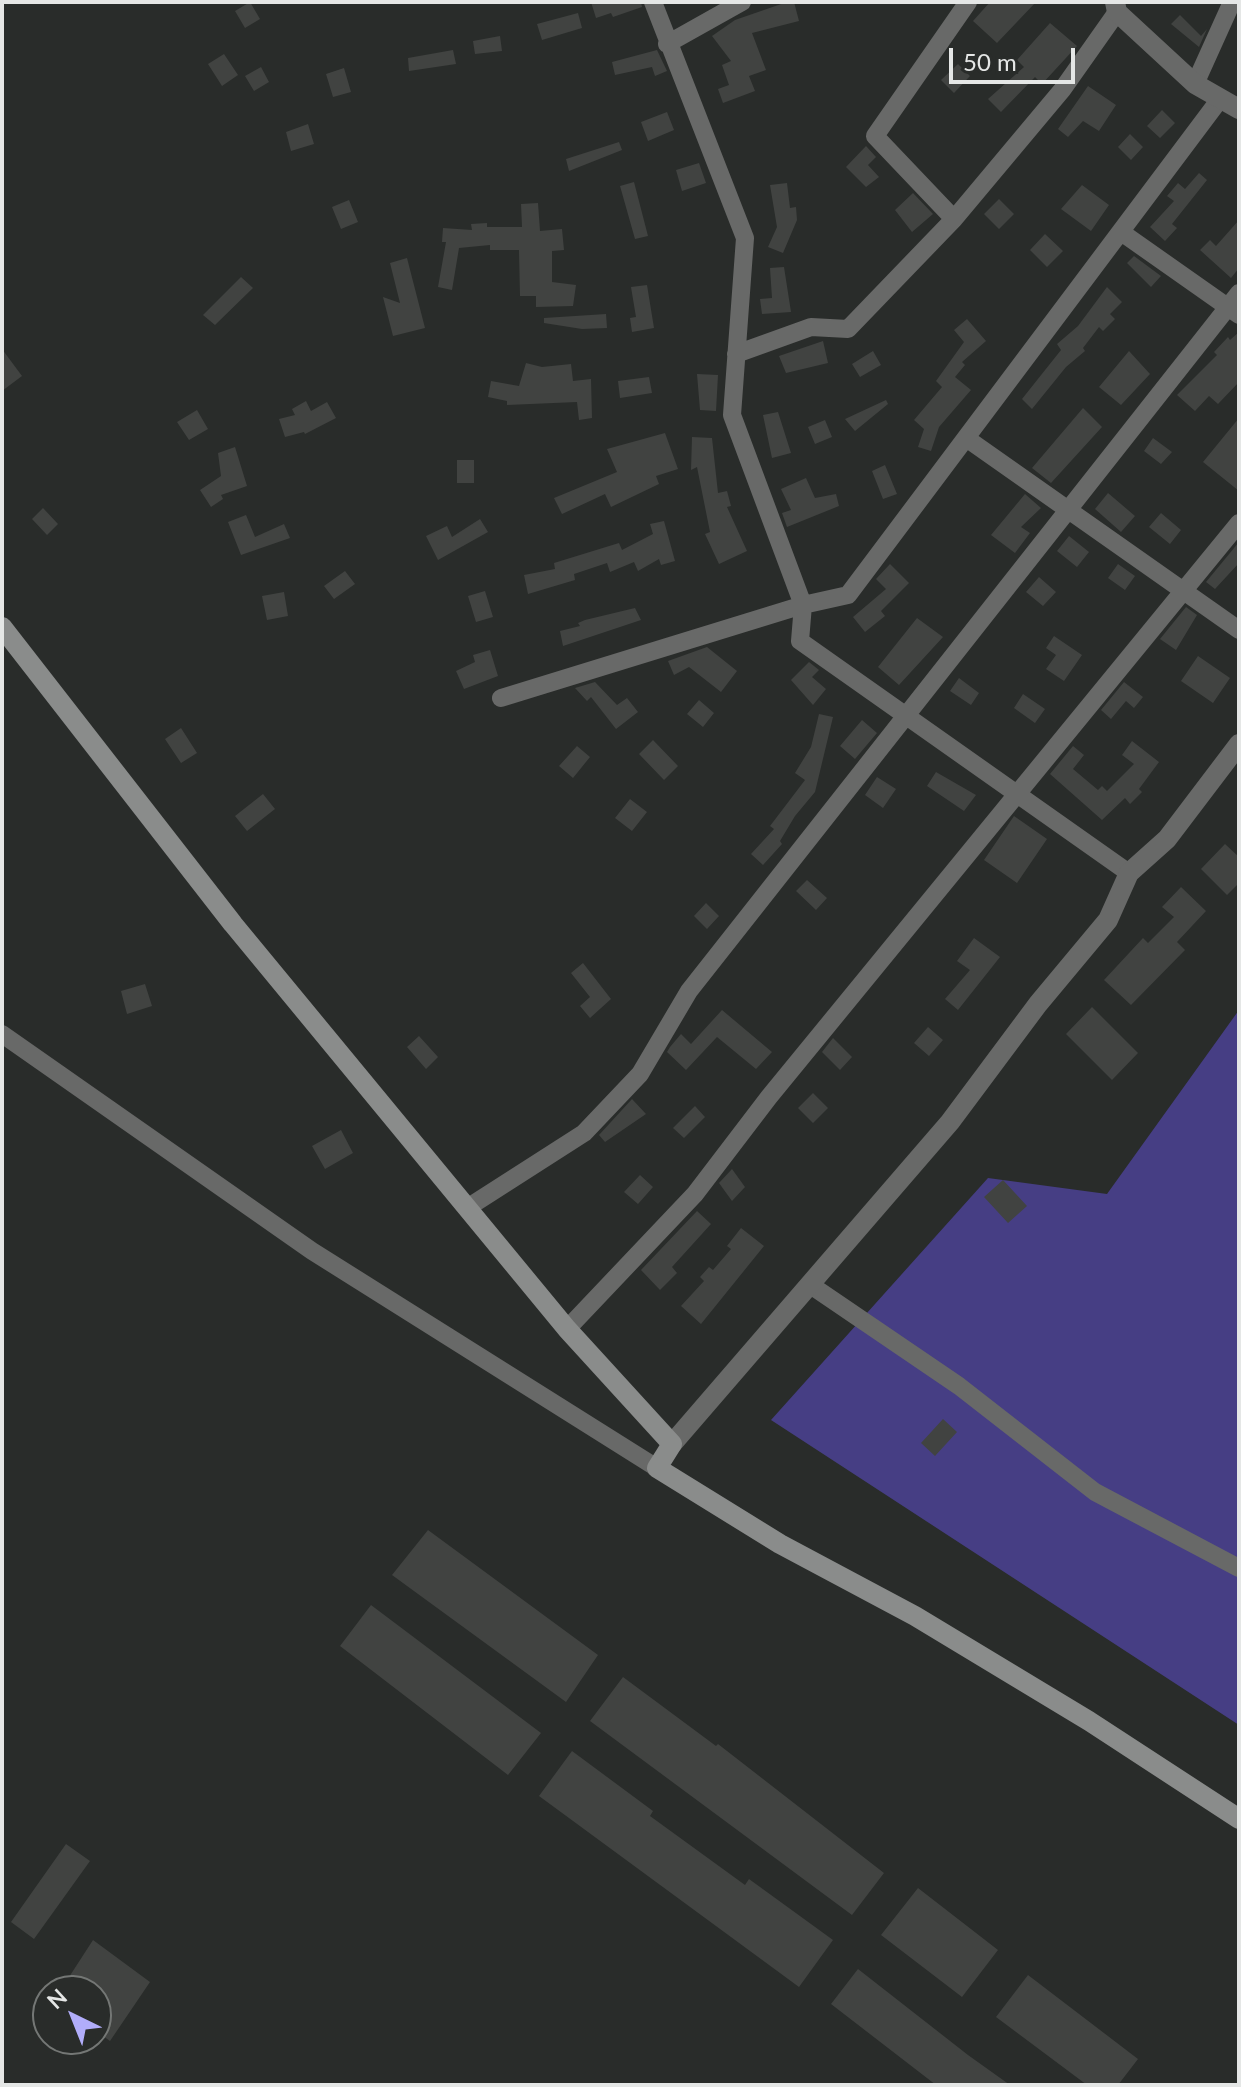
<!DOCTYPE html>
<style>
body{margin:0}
#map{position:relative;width:1241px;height:2087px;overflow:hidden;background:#292c2a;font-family:Lato,sans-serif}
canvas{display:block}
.frame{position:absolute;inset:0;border:4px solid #e5e7e6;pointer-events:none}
.north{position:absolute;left:32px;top:1975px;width:80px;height:80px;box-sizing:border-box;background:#292c2a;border:2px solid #747775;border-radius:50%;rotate:317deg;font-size:22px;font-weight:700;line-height:32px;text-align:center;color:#e5e7e6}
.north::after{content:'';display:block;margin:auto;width:28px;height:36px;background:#b1adfa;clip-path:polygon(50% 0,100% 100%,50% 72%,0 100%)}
.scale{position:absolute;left:949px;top:48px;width:126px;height:36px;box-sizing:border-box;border:4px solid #e5e7e6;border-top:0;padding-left:10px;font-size:24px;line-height:28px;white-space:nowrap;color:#e5e7e6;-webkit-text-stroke:6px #292c2a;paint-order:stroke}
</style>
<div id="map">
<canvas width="1241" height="2087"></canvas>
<div class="frame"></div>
<div class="north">N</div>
<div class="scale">50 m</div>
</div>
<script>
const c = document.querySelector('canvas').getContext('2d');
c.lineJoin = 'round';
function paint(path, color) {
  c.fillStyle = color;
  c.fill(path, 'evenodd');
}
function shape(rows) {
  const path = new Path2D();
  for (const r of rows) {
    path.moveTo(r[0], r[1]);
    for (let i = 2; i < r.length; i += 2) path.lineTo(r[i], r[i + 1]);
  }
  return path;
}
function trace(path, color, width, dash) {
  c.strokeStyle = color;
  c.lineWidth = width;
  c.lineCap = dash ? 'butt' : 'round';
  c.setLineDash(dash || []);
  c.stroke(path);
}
const green = shape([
 [1239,1010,1239,1725,771,1420,988,1178,1107,1194]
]);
const building = shape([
 [250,2,260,19,245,28,235,11],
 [591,2,641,2,642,7,613,17,611,13,596,18],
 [787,2,794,2,799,21,752,33,766,70,749,76,755,91,723,103,718,89,729,85,722,65,731,61,712,36,735,20],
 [990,2,1036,2,997,43,973,21],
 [578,13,582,28,542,40,537,24],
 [1180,15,1201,36,1207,29,1199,47,1171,24],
 [1050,23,1077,46,1042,84,1035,77,1001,112,988,99,1024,67,1017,60],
 [500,36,502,51,475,54,473,41],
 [453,50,456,64,409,71,408,58],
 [657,50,667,71,655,76,652,67,615,75,612,62],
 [224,54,238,75,222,86,208,64],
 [958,64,970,76,954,93,941,80],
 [261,67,269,82,254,91,245,76],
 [344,68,351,92,333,97,326,74],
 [1088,86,1116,105,1099,131,1083,121,1068,137,1058,129],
 [1162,110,1175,123,1160,138,1147,126],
 [667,112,674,130,648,141,641,122],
 [308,124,314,144,291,151,286,132],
 [1130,134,1143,147,1131,160,1118,147],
 [619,142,622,150,569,171,566,159],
 [866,146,876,157,868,165,879,177,866,187,846,167],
 [699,163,706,183,682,191,676,170],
 [1199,173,1207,180,1172,224,1177,228,1165,241,1150,227,1174,201,1167,196,1178,183,1185,189],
 [634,182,648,236,635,239,620,186],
 [787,183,790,208,796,207,797,220,783,253,768,247,777,227,770,185],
 [1082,185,1109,205,1091,231,1061,209],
 [913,193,933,214,912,232,895,210],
 [999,199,1014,214,999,229,984,214],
 [349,200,358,222,341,229,332,207],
 [538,203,540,231,562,229,564,250,552,251,552,282,576,285,573,306,536,307,536,296,520,296,519,250,490,250,490,245,459,248,452,290,438,287,446,242,442,242,443,228,472,230,471,224,487,223,487,227,522,227,521,204],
 [1239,220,1239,268,1231,278,1200,250,1210,240,1216,246],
 [1045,234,1063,251,1047,267,1030,250],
 [1134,256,1161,276,1151,287,1127,263],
 [407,258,425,328,393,336,383,297,400,303,390,263],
 [784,267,791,312,762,314,760,299,772,298,770,268],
 [241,277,253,288,215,325,203,315],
 [647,285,654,328,632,332,630,318,636,317,631,287],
 [1107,287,1122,302,1110,314,1115,319,1103,331,1099,327,1083,348,1085,351,1066,367,1032,409,1022,399,1061,350,1057,344,1078,326],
 [606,314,607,328,582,329,544,323,544,318],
 [967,319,986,341,962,362,965,365,955,377,971,390,939,427,931,451,918,447,924,429,914,420,942,387,936,381,964,342,954,330],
 [1239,332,1239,382,1218,404,1209,396,1195,411,1177,395,1217,355,1214,352,1228,337,1230,340],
 [823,341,828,363,786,373,779,356],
 [2,349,22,376,2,391],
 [873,351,881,365,860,377,852,364],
 [1129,351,1150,374,1121,405,1099,387],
 [526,363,542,367,571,364,573,381,591,379,592,418,579,420,577,402,507,405,507,401,488,397,491,381,519,386],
 [697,374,718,375,716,411,700,410],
 [649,377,652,393,620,398,618,381],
 [886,400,888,404,855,431,845,419],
 [306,401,311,411,327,402,336,418,305,434,304,432,285,437,279,419,295,415,292,409],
 [1083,408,1102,427,1051,483,1032,468],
 [197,410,208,429,189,440,177,422],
 [778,412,791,453,772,458,763,415],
 [1239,418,1239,491,1203,462],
 [825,420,832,437,815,444,808,427],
 [665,433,678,469,656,476,659,484,611,507,605,494,562,514,554,498,617,472,607,449],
 [692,437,712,438,718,493,727,491,731,506,727,507,747,551,719,564,705,534,710,532,697,467,691,470],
 [1153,438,1172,452,1161,464,1144,451],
 [235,447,247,486,221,495,223,499,211,507,200,490,221,476,218,453],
 [457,460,474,460,474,483,457,483],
 [885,465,897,494,883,499,872,471],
 [806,478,815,498,836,494,839,506,787,527,782,513,791,510,781,489],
 [1108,493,1135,516,1121,532,1095,509],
 [1025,494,1041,508,1021,527,1030,533,1015,553,991,535],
 [43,508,58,524,47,535,32,519],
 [1161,513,1181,530,1170,544,1149,527],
 [246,515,255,537,284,524,290,538,241,555,228,522],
 [480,519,488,532,438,560,426,536,447,526,452,537],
 [664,521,675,561,661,565,659,559,638,571,634,562,610,572,607,563,574,574,575,580,528,594,524,575,555,569,554,563,619,543,622,550,653,534,650,524],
 [1069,536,1089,552,1077,567,1057,551],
 [1239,542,1239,563,1215,589,1206,582],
 [890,564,909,583,881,611,885,616,865,632,853,617,886,589,876,579],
 [1118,564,1135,576,1125,590,1108,578],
 [345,571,355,584,334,599,324,586],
 [1039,577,1056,592,1043,606,1026,592],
 [485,591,493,617,476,622,468,596],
 [284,592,288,616,267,620,262,596],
 [1186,607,1197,615,1176,650,1160,639],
 [635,608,641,620,563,646,560,631,580,626,578,623,585,620],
 [917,618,943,637,899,685,878,667],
 [1054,636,1082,655,1064,681,1046,669,1056,655,1046,648],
 [707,647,737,671,721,692,689,667,674,675,668,661],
 [490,650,498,676,464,689,456,671,475,662,473,655],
 [1198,656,1230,678,1213,703,1181,681],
 [809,662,819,670,812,677,826,689,813,705,791,680],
 [959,678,979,693,971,705,950,691],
 [595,682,617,705,627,698,638,712,616,729,591,697,587,701,575,688],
 [1124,682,1143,697,1134,708,1126,701,1111,719,1101,710],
 [1023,694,1045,709,1035,723,1014,708],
 [699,700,714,713,703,727,687,714],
 [819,714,833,717,815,792,795,816,780,841,782,844,763,865,751,854,774,829,770,826,805,780,795,773,811,747],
 [862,720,877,733,855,759,840,746],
 [181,728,197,753,181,763,165,739],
 [653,740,678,766,664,780,639,754],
 [1132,741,1159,762,1139,789,1142,792,1130,804,1125,798,1102,820,1050,774,1073,746,1084,755,1073,769,1098,790,1102,786,1107,791,1134,764,1122,755],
 [577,746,590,757,573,778,559,766],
 [936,772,976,795,964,811,927,786],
 [877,777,896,789,883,808,865,795],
 [263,794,275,809,247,831,235,816],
 [630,799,647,812,632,831,615,818],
 [1014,816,1047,839,1017,883,984,860],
 [1225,844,1239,857,1239,883,1227,895,1201,869],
 [807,880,827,898,816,910,796,891],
 [1181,887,1206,911,1177,942,1185,950,1131,1005,1104,980,1143,938,1148,943,1174,917,1162,907],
 [706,903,719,916,707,929,694,916],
 [974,938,1000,957,958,1010,945,999,970,970,957,961],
 [583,963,611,999,590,1018,580,1006,590,997,571,973],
 [145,984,152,1006,127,1014,121,991],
 [1092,1007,1138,1053,1112,1080,1066,1034],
 [722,1010,772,1052,756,1069,717,1037,686,1070,667,1052,670,1047,681,1034,691,1044],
 [928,1027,943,1040,929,1056,914,1043],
 [419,1036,438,1057,426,1069,407,1047],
 [833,1038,852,1057,840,1070,822,1052],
 [813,1093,828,1108,813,1123,798,1108],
 [632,1099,646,1114,605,1142,599,1135],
 [695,1106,705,1117,684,1138,673,1128],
 [341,1130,353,1153,325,1169,312,1146],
 [732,1169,745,1187,732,1201,719,1183],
 [640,1175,653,1187,638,1204,624,1192],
 [1003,1180,1027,1206,1008,1223,984,1197],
 [697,1211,711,1224,672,1267,677,1273,660,1290,641,1270],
 [741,1228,764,1246,701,1324,681,1306,704,1281,700,1277,709,1267,713,1270,731,1249,727,1246],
 [943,1419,957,1432,935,1456,921,1443],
 [428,1530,598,1655,566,1702,392,1575],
 [371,1605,541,1733,508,1775,340,1646],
 [623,1677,716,1746,718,1744,884,1873,852,1915,590,1721],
 [572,1751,653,1811,650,1816,745,1885,749,1879,833,1940,799,1987,539,1796],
 [66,1844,90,1861,34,1939,11,1922],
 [918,1888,998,1950,962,1997,881,1935],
 [93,1940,150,1982,110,2041,96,2031,96,1991,60,1991],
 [858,1969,968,2055,1010,2085,936,2085,831,2004],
 [1028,1975,1138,2059,1118,2085,1087,2085,996,2017]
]);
const minor = shape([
 [653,2,745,238,732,415,803,605,800,641,1129,873],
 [667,44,742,2],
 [1195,84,1232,2],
 [954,219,875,136,968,2],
 [1121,232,1239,315],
 [736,354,811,327,848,329,954,219,1062,90,1117,12],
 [966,438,1239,630],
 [501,698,803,605,848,595,1220,99],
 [2,1034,312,1251,657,1468],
 [467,1208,584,1133,640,1074,689,991,1239,293],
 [812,1286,959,1386,1095,1492,1239,1568],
 [567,1329,695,1194,769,1097,1239,523]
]);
const tertiary = shape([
 [1115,2,1117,12,1195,84,1239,109],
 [672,1444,950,1122,1038,1004,1108,920,1129,873,1167,839,1239,744]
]);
const secondary = shape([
 [2,627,233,924,567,1329,672,1444,657,1468,780,1544,915,1616,1089,1721,1239,1819]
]);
paint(green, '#463e84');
paint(building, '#414341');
trace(minor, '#686968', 18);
trace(tertiary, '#686968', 20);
trace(secondary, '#8a8c8b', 20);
</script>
